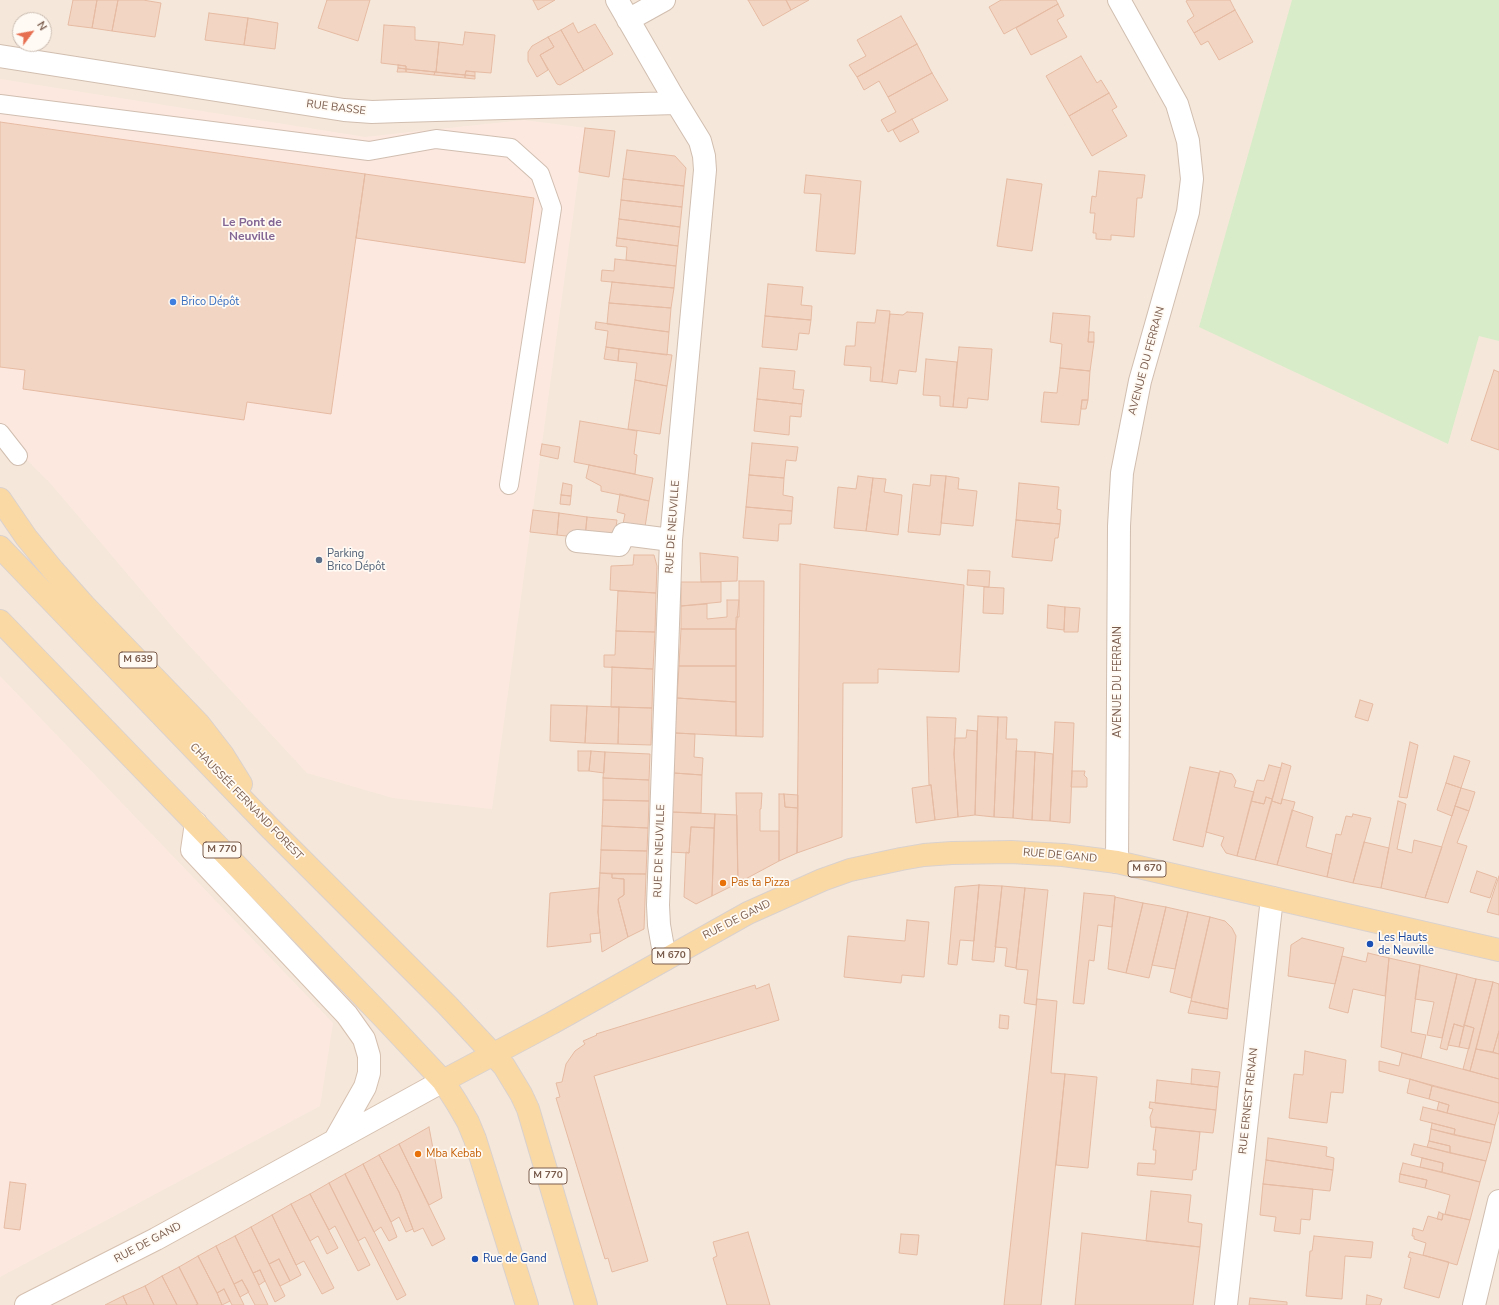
<!DOCTYPE html>
<meta charset="utf-8">
<style>
body{margin:0}
#map{position:relative;width:1499px;height:1305px;overflow:hidden;background:#fdf6ec;font-family:"Nunito Sans",sans-serif}
canvas{display:block}
.north{position:absolute;left:12px;top:12px;width:40px;height:40px;box-sizing:border-box;background:#fffaf3;border:1px solid #cabbb1;border-radius:50%;rotate:58deg;font-size:11px;font-weight:700;line-height:16px;text-align:center;color:#7a5c4d}
.north::after{content:'';display:block;margin:auto;width:14px;height:18px;background:#e76f51;clip-path:polygon(50% 0,100% 100%,50% 72%,0 100%)}
</style>
<div id="map">
<canvas width="1499" height="1305"></canvas>
<div class="north">N</div>
</div>
<script>
const c = document.querySelector('canvas').getContext('2d');
c.lineJoin = 'round';
function paint(path, color) {
  c.fillStyle = color;
  c.fill(path, 'evenodd');
}
function shape(rows) {
  const path = new Path2D();
  for (const r of rows) {
    path.moveTo(r[0], r[1]);
    for (let i = 2; i < r.length; i += 2) path.lineTo(r[i], r[i + 1]);
  }
  return path;
}
function trace(path, color, width, dash) {
  c.strokeStyle = color;
  c.lineWidth = width;
  c.lineCap = dash ? 'butt' : 'round';
  c.setLineDash(dash || []);
  c.stroke(path);
}
function drawText(font, color, halo, rows, align = 'center') {
  c.font = font + ' "Nunito Sans",sans-serif';
  c.lineWidth = 3.5;
  c.setLineDash([]);
  c.textBaseline = 'middle';
  c.strokeStyle = halo;
  c.fillStyle = color;
  for (const [text, x, y, turn = 0] of rows) {
    c.save();
    c.translate(x, y);
    c.rotate((+turn || 0) * Math.PI / 180);
    c.textAlign = isNaN(turn) ? turn : align;
    if (halo) c.strokeText(text, 0, 0);
    c.fillText(text, 0, 0);
    c.restore();
  }
}
const residential = shape([
 [0,0,1499,0,1499,1305,0,1305],
 [20,20,44,20,44,44,20,44]
]);
const commercial = shape([
 [0,79,365,137,524,120,585,128,492,809,393,798,307,773,175,630,51,484,0,433],
 [0,676,333,1023,320,1106,0,1277]
]);
const green = shape([
 [1292,0,1499,0,1499,341,1479,336,1448,444,1199,327]
]);
const building = shape([
 [73,0,97,0,92,28,68,25,73,0],
 [97,0,118,0,112,31,92,28,97,0],
 [118,0,143,0,161,3,155,37,112,31,118,0],
 [327,0,370,0,358,41,318,28,327,0],
 [533,0,555,0,538,10,533,0],
 [748,0,786,0,791,10,763,26,748,0],
 [786,0,809,0,791,10,786,0],
 [1001,0,1056,0,1058,4,1004,34,989,7,1001,0],
 [1188,0,1230,0,1235,10,1194,33,1187,21,1194,16,1186,1,1188,0],
 [1058,4,1064,16,1057,20,1067,37,1031,55,1016,28,1058,4],
 [1235,10,1253,42,1219,60,1208,41,1201,45,1194,33,1235,10],
 [209,13,248,18,244,45,205,40,209,13],
 [901,16,917,44,857,77,849,65,866,56,857,40,901,16],
 [248,18,278,23,275,49,244,45,248,18],
 [573,23,578,33,595,24,613,54,584,71,561,30,573,23],
 [384,25,415,27,415,40,439,42,436,72,406,69,406,66,381,63,384,25],
 [561,30,584,71,560,85,557,84,540,55,554,47,548,37,561,30],
 [465,32,495,35,491,73,466,71,465,75,436,72,439,42,463,45,465,32],
 [548,37,554,47,540,55,548,70,537,77,528,61,528,52,532,46,548,37],
 [917,44,932,73,888,97,879,81,864,90,857,77,917,44],
 [1081,56,1097,83,1101,80,1109,93,1069,116,1046,76,1081,56],
 [398,65,406,66,406,69,398,68,398,65],
 [398,68,406,69,406,72,397,72,398,68],
 [406,69,435,72,434,75,406,72,406,69],
 [466,71,475,72,475,76,465,75,466,71],
 [435,72,465,75,465,78,434,75,435,72],
 [932,73,948,100,888,132,881,120,896,112,888,97,932,73],
 [465,75,475,76,475,79,465,78,465,75],
 [1109,93,1117,107,1112,110,1127,136,1092,156,1069,116,1109,93],
 [912,119,919,132,900,142,893,130,912,119],
 [0,122,365,174,331,414,247,402,244,420,23,389,25,370,0,367,0,122],
 [585,128,615,131,609,177,579,172,585,128],
 [627,150,675,156,686,168,684,186,623,179,627,150],
 [1099,171,1145,175,1142,198,1137,198,1134,237,1111,235,1111,240,1096,239,1096,233,1093,233,1095,213,1090,213,1092,196,1096,197,1099,171],
 [365,174,534,198,525,263,356,238,365,174],
 [806,175,861,181,855,254,816,251,821,194,804,193,806,175],
 [623,179,684,186,682,207,621,200,623,179],
 [1007,179,1042,184,1032,251,997,246,1007,179],
 [621,200,682,207,680,227,619,219,621,200],
 [619,219,680,227,678,246,617,238,619,219],
 [617,238,678,246,676,266,626,260,627,247,616,246,617,238],
 [615,259,676,266,674,288,601,281,602,270,614,271,615,259],
 [612,282,674,288,671,308,609,303,612,282],
 [768,284,803,287,801,305,812,306,811,320,765,316,768,284],
 [609,303,671,308,669,332,607,324,609,303],
 [877,310,890,311,882,382,870,381,871,367,844,365,846,346,855,346,857,322,875,323,877,310],
 [907,312,923,313,916,372,899,370,897,384,882,382,890,314,903,315,907,312],
 [1053,313,1090,316,1088,342,1094,342,1090,371,1060,368,1062,344,1050,342,1053,313],
 [765,316,811,320,809,334,799,333,797,350,762,347,765,316],
 [596,322,669,332,667,355,606,347,608,331,595,329,596,322],
 [1089,332,1094,332,1094,342,1088,342,1089,332],
 [606,347,619,349,618,361,604,359,606,347],
 [959,347,992,349,988,400,968,398,967,408,953,407,959,347],
 [619,349,672,355,667,386,635,380,637,363,618,361,619,349],
 [926,359,957,362,953,407,940,406,940,396,923,395,926,359],
 [760,368,795,371,793,389,804,390,802,404,757,399,760,368],
 [1060,368,1090,371,1088,400,1082,400,1079,425,1041,422,1044,392,1057,393,1060,368],
 [1494,370,1499,372,1499,450,1471,440,1494,370],
 [635,380,667,386,660,434,628,429,635,380],
 [757,399,802,404,801,417,790,416,789,435,754,431,757,399],
 [1082,400,1088,400,1086,409,1081,409,1082,400],
 [580,421,637,431,634,454,637,455,635,474,574,462,580,421],
 [752,443,798,447,796,461,786,460,784,478,749,475,752,443],
 [542,444,560,447,558,459,540,455,542,444],
 [589,465,653,478,649,501,601,491,601,486,586,478,589,465],
 [749,475,784,478,783,495,793,497,792,511,746,507,749,475],
 [931,475,946,476,940,535,908,532,913,484,930,486,931,475],
 [858,476,873,478,866,531,834,528,838,487,856,489,858,476],
 [946,476,959,478,958,489,977,491,973,526,941,523,946,476],
 [873,478,886,479,884,492,902,495,898,535,866,531,873,478],
 [563,483,572,485,571,496,561,495,563,483],
 [1019,483,1059,487,1057,509,1061,510,1060,524,1016,520,1019,483],
 [620,494,649,501,645,527,623,524,625,514,617,512,620,494],
 [561,495,571,496,570,505,560,504,561,495],
 [746,507,792,511,791,524,779,524,778,541,743,538,746,507],
 [533,510,559,513,557,535,530,532,533,510],
 [559,513,587,517,585,538,557,535,559,513],
 [587,517,617,520,614,541,585,538,587,517],
 [1016,520,1060,524,1058,538,1055,538,1052,561,1012,557,1016,520],
 [700,553,738,557,737,581,701,582,700,553],
 [634,555,654,555,657,566,656,593,610,590,611,566,633,565,634,555],
 [800,564,964,585,959,672,878,669,878,683,843,683,842,837,797,853,800,564],
 [968,570,990,571,989,587,967,585,968,570],
 [739,581,764,581,763,737,736,736,736,617,739,617,739,581],
 [681,582,721,582,721,602,681,606,681,582],
 [984,587,1004,588,1003,614,983,613,984,587],
 [618,591,656,593,655,632,616,631,618,591],
 [727,600,739,600,736,629,681,629,681,606,707,604,707,619,727,617,727,600],
 [1048,605,1065,607,1064,630,1047,628,1048,605],
 [1065,607,1080,608,1078,632,1064,632,1065,607],
 [681,629,736,629,736,666,679,666,681,629],
 [616,631,655,632,653,669,604,667,604,655,615,655,616,631],
 [679,666,736,666,736,702,677,698,679,666],
 [612,667,653,669,652,708,611,707,612,667],
 [677,698,736,702,736,736,675,733,677,698],
 [1360,700,1373,704,1368,721,1355,717,1360,700],
 [551,705,587,706,585,743,550,741,551,705],
 [587,706,619,707,618,744,585,743,587,706],
 [619,707,652,708,651,745,618,744,619,707],
 [978,716,998,717,994,817,975,815,978,716],
 [927,717,956,718,954,754,958,817,935,820,931,785,929,785,927,717],
 [998,717,1007,717,1006,739,1017,739,1013,818,994,817,998,717],
 [1055,722,1074,723,1070,823,1050,821,1055,722],
 [967,730,977,731,975,815,958,817,954,754,955,738,966,738,967,730],
 [675,733,695,734,694,757,703,758,702,775,674,773,675,733],
 [1410,742,1418,745,1407,798,1399,797,1410,742],
 [578,751,591,751,589,771,578,771,578,751],
 [591,751,605,752,604,773,589,771,591,751],
 [1016,751,1035,752,1032,820,1013,818,1016,751],
 [605,752,650,754,649,780,603,778,605,752],
 [1035,752,1053,754,1050,821,1032,820,1035,752],
 [1454,756,1470,761,1461,788,1446,783,1454,756],
 [1282,763,1291,766,1281,804,1272,801,1282,763],
 [1269,765,1281,768,1272,799,1266,797,1264,804,1251,801,1257,780,1264,781,1269,765],
 [1190,767,1219,773,1203,847,1173,840,1190,767],
 [1072,771,1085,771,1084,775,1087,778,1087,787,1071,787,1072,771],
 [1220,771,1232,774,1236,781,1234,787,1254,792,1237,856,1226,853,1221,845,1224,837,1206,832,1220,771],
 [674,773,702,775,701,813,671,812,674,773],
 [603,778,649,780,649,801,603,800,603,778],
 [1446,783,1461,788,1452,816,1437,810,1446,783],
 [931,785,935,820,916,823,912,788,931,785],
 [1461,788,1475,792,1469,811,1455,806,1461,788],
 [736,793,762,793,761,809,760,809,760,831,779,831,779,861,738,883,736,793],
 [779,794,784,794,785,807,798,808,797,853,779,861,779,794],
 [784,794,798,795,798,808,785,807,784,794],
 [1266,797,1272,799,1255,860,1237,856,1251,801,1264,804,1266,797],
 [1282,799,1295,802,1277,865,1255,860,1272,801,1281,804,1282,799],
 [603,800,649,801,648,828,602,826,603,800],
 [1398,801,1406,804,1397,849,1412,853,1414,840,1442,847,1425,898,1381,888,1398,801],
 [1455,806,1469,811,1457,843,1467,846,1448,903,1425,898,1455,806],
 [1292,810,1313,817,1306,847,1332,854,1327,877,1277,865,1292,810],
 [671,812,715,814,714,828,691,827,689,853,669,852,671,812],
 [715,814,737,815,738,883,712,896,715,814],
 [1353,814,1371,818,1353,883,1327,877,1336,834,1341,835,1346,816,1352,817,1353,814],
 [602,826,648,828,647,851,601,850,602,826],
 [691,827,714,828,712,896,696,904,684,897,686,852,689,853,691,827],
 [1364,842,1389,848,1381,888,1353,883,1364,842],
 [601,850,647,851,646,874,600,873,601,850],
 [1477,871,1497,878,1490,898,1470,892,1477,871],
 [600,873,612,874,612,878,624,879,624,895,618,899,628,937,602,952,598,912,600,873],
 [612,874,646,874,644,929,628,937,618,899,624,895,624,879,612,878,612,874],
 [1499,876,1499,915,1487,912,1499,876],
 [979,885,1002,886,994,962,972,960,979,885],
 [979,885,974,941,960,940,957,965,948,964,955,887,979,885],
 [1002,886,1025,888,1016,968,1005,966,1007,948,995,947,1002,886],
 [599,888,598,912,600,933,590,934,591,942,547,947,550,893,599,888],
 [1025,888,1048,890,1036,1005,1024,1003,1028,970,1016,969,1025,888],
 [1084,893,1115,896,1115,897,1112,927,1098,925,1094,961,1089,960,1084,1004,1073,1003,1084,893],
 [1115,897,1143,903,1126,973,1108,969,1115,897],
 [1143,903,1166,907,1149,978,1126,973,1143,903],
 [1166,907,1188,912,1175,969,1152,965,1166,907],
 [1188,912,1210,917,1191,998,1170,992,1188,912],
 [1210,917,1225,921,1232,928,1236,936,1228,1009,1191,1001,1210,917],
 [907,920,929,922,924,977,902,975,901,983,844,977,848,936,905,941,907,920],
 [1302,938,1344,948,1335,984,1288,976,1291,945,1302,938],
 [1368,953,1389,958,1385,996,1353,989,1348,1013,1329,1008,1342,956,1366,962,1368,953],
 [1389,958,1420,965,1411,1032,1426,1035,1421,1058,1381,1047,1389,958],
 [1420,965,1457,974,1442,1038,1427,1035,1434,1002,1415,999,1420,965],
 [1457,974,1476,979,1464,1027,1454,1024,1447,1050,1440,1048,1457,974],
 [1476,979,1493,982,1470,1071,1463,1069,1474,1028,1464,1025,1476,979],
 [1493,982,1499,984,1499,1031,1493,1052,1476,1049,1493,982],
 [769,984,779,1020,594,1076,648,1261,612,1272,608,1258,605,1259,556,1098,560,1097,556,1083,562,1082,566,1064,575,1051,585,1044,583,1041,597,1035,596,1034,755,985,756,989,769,984],
 [1037,999,1057,1001,1051,1073,1065,1074,1041,1305,1004,1305,1037,999],
 [1191,1001,1228,1009,1227,1019,1188,1013,1191,1001],
 [1000,1015,1009,1016,1008,1029,999,1028,1000,1015],
 [1454,1024,1464,1027,1459,1047,1448,1045,1454,1024],
 [1464,1025,1474,1028,1469,1049,1459,1047,1464,1025],
 [1499,1031,1499,1054,1493,1052,1499,1031],
 [1476,1049,1499,1054,1499,1079,1470,1071,1476,1049],
 [1305,1051,1346,1060,1343,1093,1331,1092,1327,1123,1289,1118,1294,1074,1303,1075,1305,1051],
 [1402,1053,1499,1079,1499,1103,1379,1071,1379,1061,1399,1066,1402,1053],
 [1192,1069,1220,1072,1218,1087,1191,1084,1192,1069],
 [1065,1074,1097,1077,1088,1168,1056,1165,1065,1074],
 [1410,1079,1432,1086,1429,1099,1407,1093,1410,1079],
 [1157,1080,1218,1087,1216,1110,1155,1103,1157,1080],
 [1432,1086,1499,1103,1499,1111,1495,1125,1447,1113,1449,1105,1429,1099,1432,1086],
 [1150,1102,1216,1110,1213,1133,1151,1127,1150,1117,1153,1109,1149,1108,1150,1102],
 [1439,1102,1449,1105,1447,1113,1437,1110,1439,1102],
 [1423,1107,1495,1125,1491,1143,1454,1135,1455,1129,1420,1120,1423,1107],
 [1432,1123,1455,1129,1454,1135,1431,1129,1432,1123],
 [429,1127,442,1198,429,1205,399,1144,429,1127],
 [1156,1127,1200,1132,1196,1170,1193,1170,1192,1180,1137,1175,1138,1163,1155,1164,1156,1150,1153,1150,1156,1127],
 [1431,1129,1491,1143,1486,1161,1450,1153,1450,1146,1429,1141,1431,1129],
 [1268,1138,1327,1147,1326,1156,1334,1158,1333,1170,1266,1160,1268,1138],
 [1429,1141,1450,1146,1450,1153,1427,1147,1429,1141],
 [399,1144,445,1239,432,1246,423,1228,414,1232,399,1192,379,1155,399,1144],
 [1414,1144,1486,1161,1480,1182,1442,1172,1443,1163,1411,1155,1414,1144],
 [379,1155,399,1192,413,1229,406,1232,399,1217,391,1222,363,1164,379,1155],
 [1422,1158,1443,1163,1442,1172,1420,1167,1422,1158],
 [1266,1160,1333,1170,1330,1191,1263,1184,1266,1160],
 [1403,1163,1480,1182,1470,1220,1445,1214,1450,1195,1425,1188,1427,1180,1400,1174,1403,1163],
 [363,1164,391,1222,397,1237,389,1241,381,1227,374,1232,345,1174,363,1164],
 [345,1174,406,1295,397,1300,365,1237,358,1241,329,1183,345,1174],
 [1400,1174,1427,1180,1425,1188,1399,1182,1400,1174],
 [10,1182,26,1184,20,1230,4,1228,10,1182],
 [329,1183,370,1265,358,1271,335,1226,329,1230,310,1194,329,1183],
 [1263,1184,1313,1189,1310,1220,1301,1219,1300,1234,1274,1231,1276,1217,1260,1215,1263,1184],
 [1151,1191,1191,1195,1188,1222,1202,1224,1200,1247,1146,1241,1151,1191],
 [310,1194,338,1248,327,1254,318,1236,310,1241,291,1204,310,1194],
 [291,1204,334,1288,322,1294,304,1261,296,1265,272,1215,291,1204],
 [1439,1212,1443,1214,1442,1220,1437,1219,1439,1212],
 [1443,1214,1470,1220,1457,1265,1423,1255,1426,1243,1414,1239,1414,1236,1412,1236,1413,1228,1423,1231,1428,1216,1442,1220,1443,1214],
 [272,1215,301,1275,290,1281,279,1259,269,1264,251,1227,272,1215],
 [251,1227,285,1296,275,1302,260,1270,253,1273,235,1236,251,1227],
 [748,1232,770,1305,727,1305,713,1258,717,1256,713,1242,748,1232],
 [1082,1233,1200,1247,1193,1305,1075,1305,1082,1233],
 [901,1234,919,1235,917,1255,899,1253,901,1234],
 [235,1236,253,1273,268,1305,255,1305,242,1280,234,1284,216,1246,235,1236],
 [1314,1236,1373,1242,1371,1258,1345,1256,1342,1299,1306,1296,1310,1251,1312,1251,1314,1236],
 [216,1246,234,1284,244,1305,232,1305,224,1289,217,1293,198,1256,216,1246],
 [1410,1252,1449,1262,1439,1298,1404,1288,1411,1258,1408,1257,1410,1252],
 [198,1256,217,1293,222,1305,198,1305,179,1267,198,1256],
 [279,1259,290,1281,280,1286,269,1264,279,1259],
 [179,1267,198,1304,195,1305,177,1305,162,1276,179,1267],
 [260,1270,265,1281,259,1285,253,1273,260,1270],
 [162,1276,177,1305,154,1305,145,1286,162,1276],
 [242,1280,249,1292,240,1297,234,1284,242,1280],
 [145,1286,154,1305,127,1305,123,1296,145,1286],
 [224,1289,230,1301,222,1305,217,1293,224,1289],
 [1367,1295,1382,1299,1380,1305,1366,1305,1367,1295],
 [123,1296,127,1305,105,1305,123,1296],
 [1250,1298,1287,1302,1287,1305,1249,1305,1250,1298]
]);
const lane = shape([
 [0,104,369,151,436,139,511,148,540,174,552,208,509,485],
 [0,433,18,456]
]);
const street = shape([
 [617,0,673,97,700,141,704,156,705,170,671,540,658,905,659,925,665,959],
 [628,20,664,0],
 [0,56,344,110,372,112,401,111,676,103],
 [577,541,619,545,624,534,671,540],
 [1117,862,1119,526,1122,473,1140,381,1188,212,1192,179,1188,141,1177,104,1119,0],
 [1226,1305,1272,898],
 [1474,1305,1499,1201]
]);
const secondary = shape([
 [196,823,192,850,347,1015,364,1039,369,1056,369,1073,365,1087,335,1140],
 [26,1305,156,1239,443,1081]
]);
const primary = shape([
 [0,499,26,537,53,570,84,605,199,724,223,755,241,784],
 [0,547,269,827,447,1005,504,1066,521,1094,528,1109,586,1305],
 [0,621,384,1018,443,1081,457,1103,468,1122,475,1139,527,1305],
 [443,1081,552,1023,748,913,822,880,850,870,901,859,924,855,952,853,1011,852,1063,855,1117,862,1499,950]
]);
const markers = [
 [173,302,4,"#3f7fe0"],
 [319,560,4,"#5c6f8a"],
 [723,883,4,"#e8710a"],
 [1370,944,4,"#1a4fb4"],
 [418,1154,4,"#e8710a"],
 [475,1259,4,"#1a4fb4"]
];
const shields = [
 [138,660,38],
 [222,850,38],
 [1147,869,38],
 [671,956,38],
 [548,1176,38]
];
const shieldNames = [
 ["M 639",138,660],
 ["M 770",222,850],
 ["M 670",1147,869],
 ["M 670",671,956],
 ["M 770",548,1176]
];
const streetNames = [
 ["RUE BASSE",336,108,7],
 ["AVENUE DU FERRAIN",1147,361,-75],
 ["RUE DE NEUVILLE",673,527,-86],
 ["AVENUE DU FERRAIN",1118,682,-90],
 ["CHAUSSÉE FERNAND FOREST",246,802,46],
 ["RUE DE NEUVILLE",660,851,-88],
 ["RUE DE GAND",1060,856,5],
 ["RUE DE GAND",737,920,-27],
 ["RUE ERNEST RENAN",1249,1101,-84],
 ["RUE DE GAND",148,1243,-28]
];
const shopNames = [
 ["Brico Dépôt",181,302]
];
const serviceNames = [
 ["Parking",327,554],
 ["Brico Dépôt",327,567]
];
const foodNames = [
 ["Pas ta Pizza",731,883],
 ["Mba Kebab",426,1154]
];
const transitNames = [
 ["Les Hauts",1378,938],
 ["de Neuville",1378,951],
 ["Rue de Gand",483,1259]
];
const neighbourhoodNames = [
 ["Le Pont de",252,223],
 ["Neuville",252,237]
];
paint(residential, '#f5e8da');
paint(commercial, '#fde8e0');
paint(green, '#d8ecc9');
paint(building, '#f3d5c3');
trace(building, '#e6bba3', 1);
trace(lane, '#d1beb0', 20);
trace(street, '#d1beb0', 24);
trace(secondary, '#d6c0b0', 24);
trace(primary, '#dad1cd', 24);
trace(lane, '#fff', 18);
trace(street, '#fff', 22);
trace(secondary, '#fff', 22);
trace(primary, '#fbd9a5', 22);
for (const [x, y, r, color] of markers) {
  const dot = new Path2D();
  dot.arc(x, y, r, 0, 2 * Math.PI);
  c.fillStyle = color;
  c.fill(dot);
  trace(dot, '#fffaf3', 1.5);
}
for (const [x, y, w] of shields) {
  const box = new Path2D();
  box.roundRect(x - w / 2, y - 8, w, 16, 3);
  c.fillStyle = '#fffaf3';
  c.fill(box);
  trace(box, '#7a5c4d', 1);
}
drawText('bold 10px', '#7a5c4d', null, shieldNames);
drawText('11px', '#7a5c4d', '#fffaf3', streetNames);
drawText('11px', '#366cbe', '#fffaf3', shopNames, 'left');
drawText('11px', '#4e5e75', '#fffaf3', serviceNames, 'left');
drawText('11px', '#c56008', '#fffaf3', foodNames, 'left');
drawText('11px', '#164399', '#fffaf3', transitNames, 'left');
drawText('bold 12px', '#846695', '#fffaf3', neighbourhoodNames);
</script>
